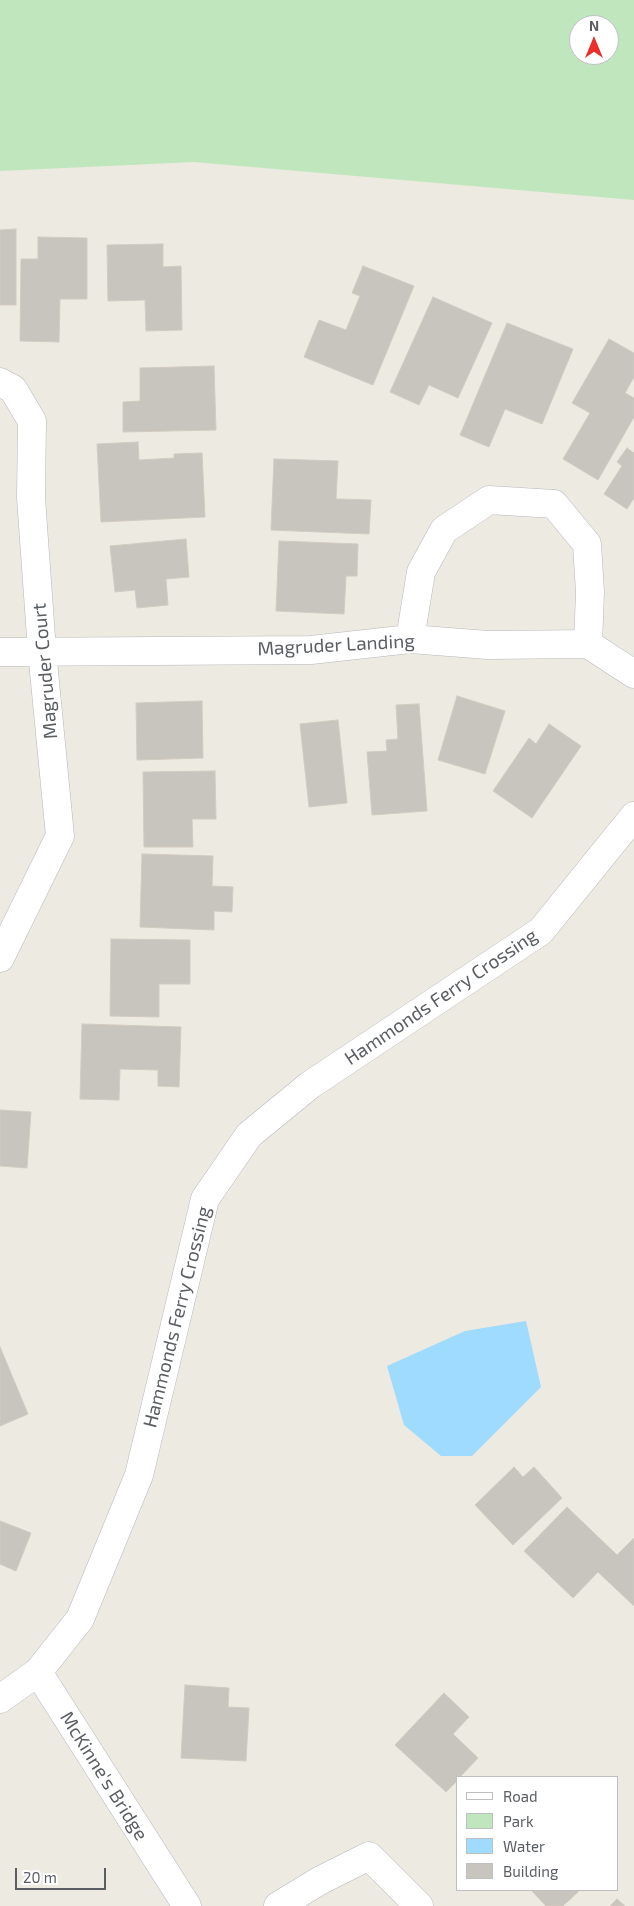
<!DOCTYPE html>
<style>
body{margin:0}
#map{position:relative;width:634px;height:1906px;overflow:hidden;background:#edeae1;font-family:"Exo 2",sans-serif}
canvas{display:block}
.legend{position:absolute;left:456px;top:1776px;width:162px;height:115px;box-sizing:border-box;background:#fff;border:1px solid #bdbfc1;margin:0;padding:6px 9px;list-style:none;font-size:15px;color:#5a5e63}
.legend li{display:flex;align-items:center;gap:10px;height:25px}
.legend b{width:25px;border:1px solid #bdbfc1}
.north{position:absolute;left:569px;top:15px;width:50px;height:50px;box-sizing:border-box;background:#fff;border:1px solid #bdbfc1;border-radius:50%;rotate:0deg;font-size:14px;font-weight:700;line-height:20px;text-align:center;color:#5a5e63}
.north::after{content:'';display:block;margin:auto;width:18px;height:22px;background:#ec2d29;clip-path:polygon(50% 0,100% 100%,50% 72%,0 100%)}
.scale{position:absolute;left:15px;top:1868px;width:91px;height:22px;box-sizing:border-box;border:2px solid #5a5e63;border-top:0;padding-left:6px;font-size:15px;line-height:18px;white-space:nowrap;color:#5a5e63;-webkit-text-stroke:4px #fff;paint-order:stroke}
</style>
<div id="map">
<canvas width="634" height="1906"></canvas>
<ul class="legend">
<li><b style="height:6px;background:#fff"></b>Road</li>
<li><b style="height:14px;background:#bfe6bd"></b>Park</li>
<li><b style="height:14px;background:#9fdaff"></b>Water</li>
<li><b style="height:14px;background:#c8c4be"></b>Building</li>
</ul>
<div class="north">N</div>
<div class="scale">20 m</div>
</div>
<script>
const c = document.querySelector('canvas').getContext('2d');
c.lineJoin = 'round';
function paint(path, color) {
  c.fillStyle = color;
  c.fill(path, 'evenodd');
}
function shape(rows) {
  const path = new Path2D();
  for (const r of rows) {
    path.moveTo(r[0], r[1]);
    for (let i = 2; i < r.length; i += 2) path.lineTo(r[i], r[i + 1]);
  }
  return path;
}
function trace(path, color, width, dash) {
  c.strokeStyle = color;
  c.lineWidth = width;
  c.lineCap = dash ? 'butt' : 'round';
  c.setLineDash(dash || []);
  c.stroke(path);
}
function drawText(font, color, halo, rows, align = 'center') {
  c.font = font + ' "Exo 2",sans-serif';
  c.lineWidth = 4.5;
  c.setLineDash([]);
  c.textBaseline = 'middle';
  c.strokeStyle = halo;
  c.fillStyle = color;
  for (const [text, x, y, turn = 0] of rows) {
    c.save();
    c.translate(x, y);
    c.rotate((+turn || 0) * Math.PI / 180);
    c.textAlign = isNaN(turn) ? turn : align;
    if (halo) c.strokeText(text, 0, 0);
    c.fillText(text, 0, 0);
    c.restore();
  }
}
const green = shape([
 [0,0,634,0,634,200,194,162,0,171],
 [579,25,609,25,609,55,579,55]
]);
const water = shape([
 [526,1321,541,1387,472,1456,441,1456,404,1425,387,1366,465,1331]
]);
const building = shape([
 [16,229,16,305,0,305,0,230,16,229],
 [38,237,87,238,87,299,60,299,59,342,20,341,21,259,38,259,38,237],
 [163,244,163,267,181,266,182,330,146,331,145,300,108,301,107,245,163,244],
 [363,266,414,286,373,385,304,357,319,320,346,330,360,296,352,293,363,266],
 [433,297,492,323,458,398,429,385,419,405,390,392,433,297],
 [507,323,573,349,542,424,505,409,489,447,460,435,507,323],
 [609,339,634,353,634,377,625,393,634,398,634,417,598,480,563,459,590,413,572,403,609,339],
 [214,366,216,430,123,432,123,402,140,401,140,368,214,366],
 [138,442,139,460,174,458,174,454,202,453,205,517,101,522,97,444,138,442],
 [627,448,634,453,634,498,627,509,604,494,622,466,617,462,627,448],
 [274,459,338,461,336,499,371,500,369,534,271,530,274,459],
 [186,539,189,577,166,579,168,605,137,608,135,590,115,592,110,546,186,539],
 [279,541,358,544,357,576,346,576,344,614,276,611,279,541],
 [457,696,505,711,485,774,438,760,457,696],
 [202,701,203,758,137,760,136,703,202,701],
 [419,704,427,811,372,815,367,752,387,751,386,740,398,739,396,705,419,704],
 [338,720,347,803,309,807,300,724,338,720],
 [549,724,581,746,532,818,493,791,529,738,536,744,549,724],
 [215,771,216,819,192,819,193,847,144,847,143,772,215,771],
 [142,854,213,856,212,886,233,887,232,912,214,911,214,930,140,927,142,854],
 [111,939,190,940,190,984,159,984,159,1017,110,1016,111,939],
 [82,1024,181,1027,179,1087,158,1086,158,1070,120,1069,119,1100,80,1099,82,1024],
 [0,1110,31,1112,27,1168,0,1166,0,1110],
 [0,1347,28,1414,0,1426,0,1347],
 [514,1467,523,1477,534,1467,562,1498,513,1545,475,1505,514,1467],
 [567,1507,617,1555,634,1538,634,1606,598,1572,573,1598,524,1551,567,1507],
 [0,1521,31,1533,16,1571,0,1564,0,1521],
 [185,1685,229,1688,228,1707,249,1708,246,1761,181,1758,185,1685],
 [444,1693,469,1717,453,1734,478,1758,460,1777,458,1777,458,1780,446,1792,395,1745,444,1693],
 [531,1890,580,1890,563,1906,546,1906,531,1890],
 [617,1899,625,1906,610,1906,617,1899]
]);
const minor = shape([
 [0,382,13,389,32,421,31,498,42,651,60,836,0,958],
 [410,639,421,572,444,530,489,500,554,504,587,544,590,592,588,644],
 [0,652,311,650,410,639,488,645,588,644,634,674],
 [38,1672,187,1906],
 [0,1699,38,1672,80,1619,139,1475,205,1199,249,1135,310,1085,541,931,634,816],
 [278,1906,321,1880,369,1856,419,1906]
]);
const streetNames = [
 ["Magruder Landing",336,645,-3],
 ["Magruder Court",45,671,-95],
 ["Hammonds Ferry Crossing",441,997,-34],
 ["Hammonds Ferry Crossing",177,1317,-76],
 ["McKinne's Bridge",104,1776,58]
];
paint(green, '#bfe6bd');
paint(water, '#9fdaff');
paint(building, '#c8c4be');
trace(building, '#d2cbc0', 1);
trace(minor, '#b4b8bc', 29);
trace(minor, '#fff', 28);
drawText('19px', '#5a5e63', '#fff', streetNames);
</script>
